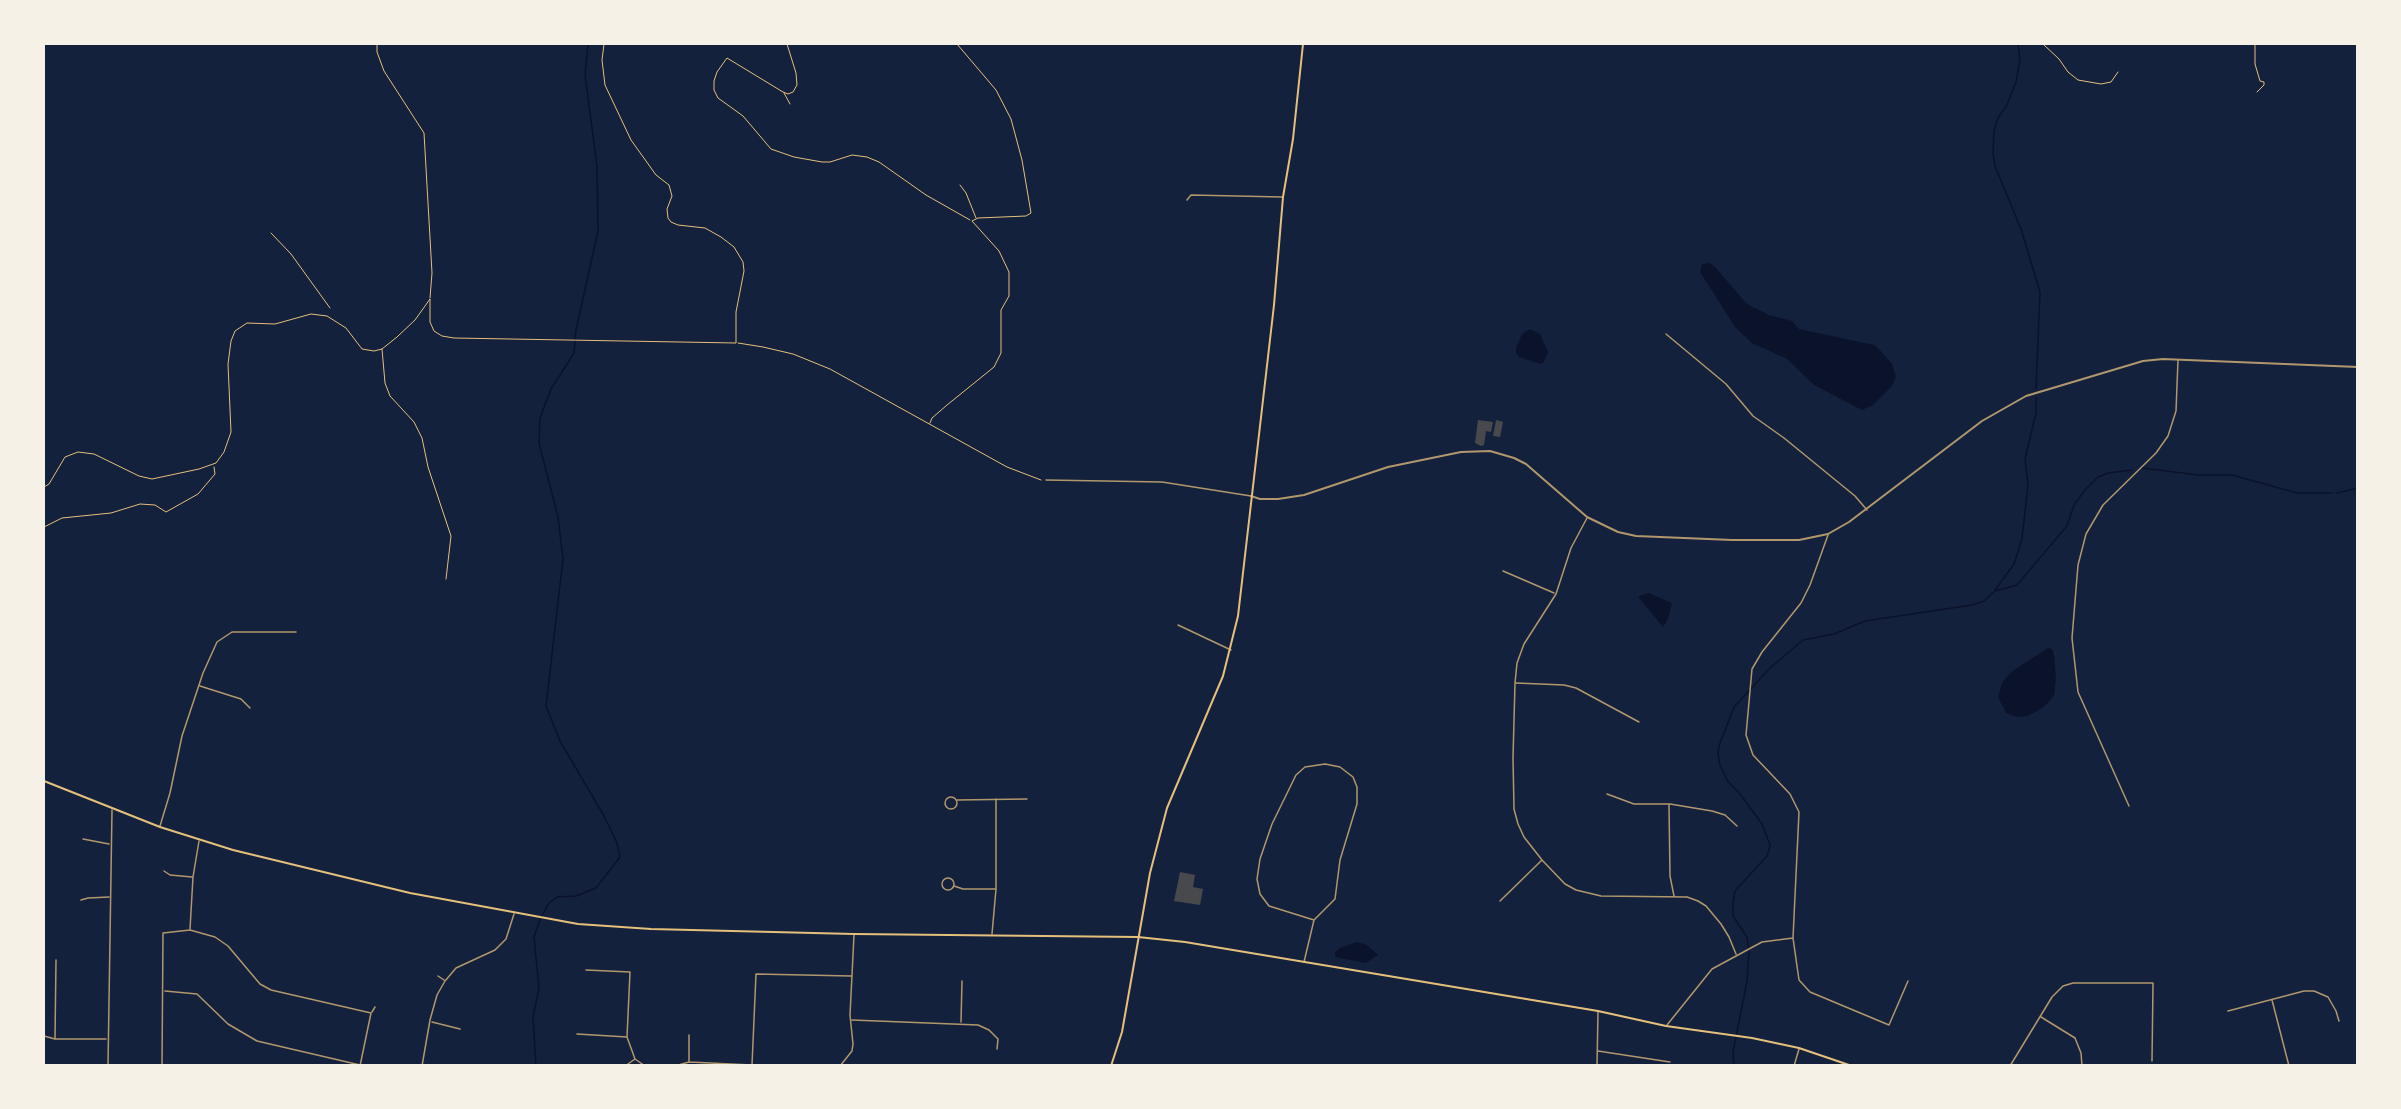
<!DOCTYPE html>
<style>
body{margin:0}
#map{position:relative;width:2401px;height:1109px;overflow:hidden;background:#14213d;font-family:"IBM Plex Serif",serif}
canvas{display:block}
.frame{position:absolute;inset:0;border:45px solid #f6f1e7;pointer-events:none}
</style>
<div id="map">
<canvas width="2401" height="1109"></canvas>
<div class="frame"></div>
</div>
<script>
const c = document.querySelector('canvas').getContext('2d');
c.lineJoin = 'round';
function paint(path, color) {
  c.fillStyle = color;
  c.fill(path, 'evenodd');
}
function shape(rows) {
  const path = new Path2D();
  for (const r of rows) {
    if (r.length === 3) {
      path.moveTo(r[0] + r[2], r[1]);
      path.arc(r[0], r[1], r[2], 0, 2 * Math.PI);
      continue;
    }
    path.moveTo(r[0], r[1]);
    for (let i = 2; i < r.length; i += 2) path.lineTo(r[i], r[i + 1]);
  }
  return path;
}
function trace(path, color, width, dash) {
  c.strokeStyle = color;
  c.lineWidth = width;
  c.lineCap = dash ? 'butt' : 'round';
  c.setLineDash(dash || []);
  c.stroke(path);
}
const water = shape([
 [1709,263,1716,268,1747,304,1769,315,1792,321,1799,329,1874,345,1879,349,1892,364,1896,377,1892,386,1873,405,1862,410,1814,385,1787,359,1752,343,1735,327,1700,272,1702,264],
 [1530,329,1540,334,1548,352,1544,362,1540,364,1519,357,1516,353,1516,348,1522,334],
 [1649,593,1672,603,1668,619,1663,627,1639,598,1639,596],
 [2048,648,2052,649,2054,655,2056,678,2054,696,2044,707,2028,716,2017,717,2006,713,1998,697,2002,683,2011,672],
 [1357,942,1367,945,1378,955,1366,963,1335,957,1335,952,1340,948]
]);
const stream = shape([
 [2018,44,2020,60,2016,82,2007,105,1998,118,1994,131,1993,153,1995,166,2021,229,2040,292,2036,389],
 [2142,468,2198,475,2232,475,2297,493,2332,493],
 [2337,493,2358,488],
 [1995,590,2014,564,2022,539,2028,485,2025,459,2036,413,2036,398],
 [536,1066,533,1017,539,988,534,937,541,917,549,903,557,897,576,896,596,888,620,857,617,843,604,816,560,741,546,706,563,559,558,517,539,443,540,418,551,389,574,353,576,330,598,231,597,166,585,75,588,44],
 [1734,1066,1733,1052,1747,981,1749,952,1747,937,1733,916,1733,903,1735,891,1767,856,1770,845,1762,824,1740,794,1727,780,1720,765,1718,754,1719,746,1734,707,1769,669,1803,640,1834,634,1865,621,1972,605,1984,601,1995,591,2017,585,2067,526,2074,505,2085,490,2098,477,2108,473,2132,470]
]);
const building = shape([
 [1478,420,1493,422,1491,432,1486,431,1484,445,1481,446,1475,443],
 [1496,420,1503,422,1500,437,1493,436],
 [1180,872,1195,875,1193,887,1203,889,1200,905,1174,901]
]);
const path = shape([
 [377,44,377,52,384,71,424,133,432,273,430,298],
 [787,44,796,73,797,85,793,92,788,94,783,92,727,58,717,72,714,81,714,90,718,98,743,116,771,149,794,157,822,162,830,162,852,155,867,157,879,162,926,195,970,220],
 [2043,44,2059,59,2068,72,2078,80,2101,84,2111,82,2118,72],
 [2255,44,2255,64,2260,81,2264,82,2264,85,2257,92],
 [784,93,790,104],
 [960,185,966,193,976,218],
 [271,233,291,254,330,308],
 [738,343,763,347,793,354,830,369,1007,467,1041,480],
 [382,349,385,383,390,396,414,422,422,438,428,467,451,536,446,579],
 [930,423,932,418,947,405,994,367,1001,353,1001,310,1009,296,1009,272,999,251,972,221,978,218,1026,216,1031,213,1022,160,1011,119,996,90,957,44],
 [44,487,49,484,65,457,78,452,94,454,139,476,152,479,199,469,216,463,224,452,231,432,228,364,231,341,235,331,247,323,275,324,311,314,327,316,346,328,362,349,374,351,382,349,397,337,415,320,430,299,430,322,434,331,442,336,454,338,736,343,736,312,744,271,743,262,734,247,721,237,705,228,678,225,671,222,668,218,667,209,672,196,669,185,656,175,631,140,605,85,602,60,604,44],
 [44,527,62,518,111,513,140,504,155,505,166,512,198,494,215,474,214,467]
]);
const minor = shape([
 [1187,200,1191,195,1282,197],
 [1666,334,1726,384,1753,416,1784,438,1855,496,1867,510],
 [1046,480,1162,482,1251,496],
 [1587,518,1571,548,1556,594,1524,644,1517,663,1515,683,1513,758,1514,809,1518,824,1524,837,1542,860,1565,884,1576,890,1601,896,1687,897,1698,901,1706,906,1721,924,1729,937,1736,954],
 [1828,535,1810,585,1801,603,1762,652,1752,669,1746,735,1753,755,1790,794,1799,812,1793,938,1799,980,1810,992,1889,1025,1908,981],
 [1503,571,1554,593],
 [1178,625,1231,650],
 [1516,683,1564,685,1576,688,1639,722],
 [200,686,241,699,250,708],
 [1607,794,1634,804,1670,804,1712,811,1725,815,1737,826],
 [951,803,6],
 [957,800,1027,799],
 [1669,805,1670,876,1674,896],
 [2129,806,2078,692,2072,638,2078,565,2086,534,2103,505,2156,453,2168,436,2176,411,2178,360],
 [160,826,170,793,182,736,203,673,217,642,232,632,296,632],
 [83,839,109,844],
 [164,871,170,875,192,877],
 [948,884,6],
 [954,886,963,889,995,889],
 [81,900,88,898,109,897],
 [1500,901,1542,860],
 [190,929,193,877,199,841],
 [992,934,996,889,996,799],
 [1304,962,1314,920,1335,899,1340,860,1357,804,1357,787,1353,777,1340,767,1325,764,1305,767,1296,775,1272,824,1260,859,1257,879,1260,894,1269,906,1314,920],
 [586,970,630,972,627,1037,635,1059,645,1066],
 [438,976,444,980],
 [165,991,197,994,228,1024,257,1041,360,1065],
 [2272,1000,2289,1066],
 [2228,1011,2304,991,2314,991,2328,997,2336,1011,2339,1021],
 [372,1012,375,1007],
 [2041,1017,2075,1038,2081,1053,2082,1066],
 [852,1020,978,1025,989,1030,998,1039,997,1049],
 [432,1022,460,1029],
 [961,1022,962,981],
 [1667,1025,1712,969,1762,942,1793,938],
 [577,1034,627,1037],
 [689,1035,689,1061],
 [44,1036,55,1039,106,1039],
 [55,1039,56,960],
 [1598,1051,1670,1062],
 [628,1064,635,1059],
 [163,1065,186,1066],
 [752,1065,756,974,851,976],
 [108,1066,112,810],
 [162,1066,163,933,190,930,215,937,228,946,260,984,271,990,371,1013,360,1066],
 [422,1066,430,1020,437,995,445,981,456,968,495,950,506,939,514,914],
 [675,1066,689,1062,752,1065],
 [840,1066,852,1051,853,1044,850,1015,854,935],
 [1597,1066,1598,1012],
 [1794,1066,1799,1049],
 [2010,1066,2052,997,2063,986,2073,983,2153,983,2152,1061]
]);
const tertiary = shape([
 [1251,496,1260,499,1278,499,1304,495,1388,467,1461,452,1490,451,1514,458,1526,464,1587,517,1618,532,1636,536,1732,540,1799,540,1828,534,1849,522,1982,421,2026,396,2143,361,2163,359,2358,367]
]);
const secondary = shape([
 [44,781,160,827,233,850,410,893,578,924,651,929,854,934,1138,937,1185,942,1598,1011,1666,1026,1752,1038,1799,1048,1852,1066],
 [1111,1066,1122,1032,1150,873,1167,808,1223,676,1238,616,1274,305,1283,197,1293,139,1303,44]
]);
paint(water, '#0b132b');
trace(stream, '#0b132b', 1.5);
paint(building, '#48494c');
trace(path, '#e5c07b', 1);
trace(minor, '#b1986c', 1.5);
trace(tertiary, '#b1986c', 2);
trace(secondary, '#e5c07b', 2);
</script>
